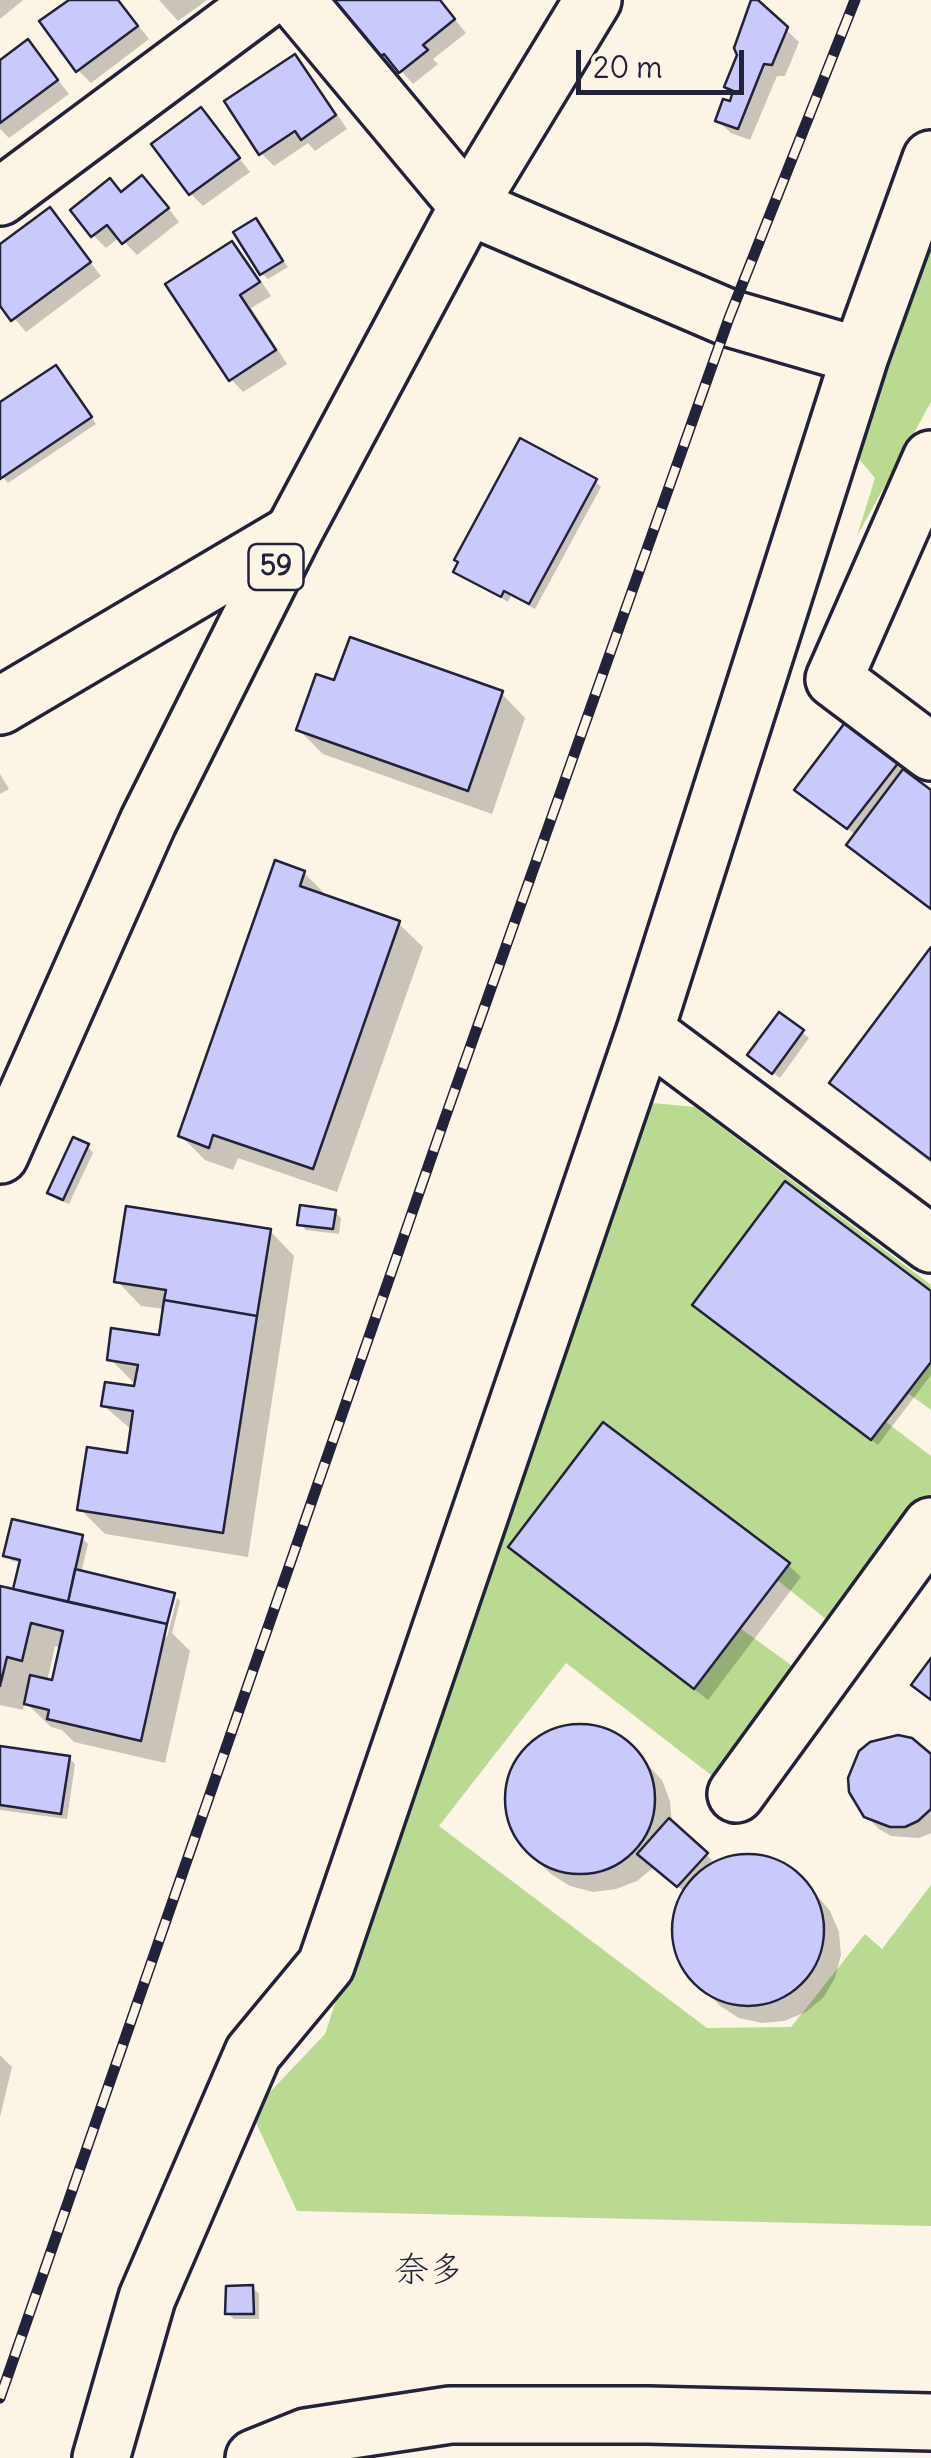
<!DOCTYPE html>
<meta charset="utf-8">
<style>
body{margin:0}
#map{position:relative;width:931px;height:2458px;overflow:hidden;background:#fcf5e5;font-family:Delius,sans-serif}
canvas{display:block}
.scale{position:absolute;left:576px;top:50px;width:168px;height:45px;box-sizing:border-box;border:5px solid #22223b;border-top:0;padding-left:12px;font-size:30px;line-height:35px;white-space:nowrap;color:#22223b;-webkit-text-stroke:8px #fcf5e5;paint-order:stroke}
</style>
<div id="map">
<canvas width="931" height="2458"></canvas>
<div class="scale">20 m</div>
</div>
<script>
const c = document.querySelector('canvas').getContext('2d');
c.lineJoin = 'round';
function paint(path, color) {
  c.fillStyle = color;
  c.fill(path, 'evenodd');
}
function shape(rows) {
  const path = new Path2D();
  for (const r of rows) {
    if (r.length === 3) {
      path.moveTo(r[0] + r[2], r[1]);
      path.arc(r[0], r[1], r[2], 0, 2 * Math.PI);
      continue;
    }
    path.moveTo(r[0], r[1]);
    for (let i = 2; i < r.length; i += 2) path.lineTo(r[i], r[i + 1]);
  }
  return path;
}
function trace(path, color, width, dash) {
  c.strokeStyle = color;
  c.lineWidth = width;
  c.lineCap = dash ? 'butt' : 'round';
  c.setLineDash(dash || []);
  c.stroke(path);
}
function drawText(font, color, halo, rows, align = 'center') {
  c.font = font + ' Delius,"Klee One",sans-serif';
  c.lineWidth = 8;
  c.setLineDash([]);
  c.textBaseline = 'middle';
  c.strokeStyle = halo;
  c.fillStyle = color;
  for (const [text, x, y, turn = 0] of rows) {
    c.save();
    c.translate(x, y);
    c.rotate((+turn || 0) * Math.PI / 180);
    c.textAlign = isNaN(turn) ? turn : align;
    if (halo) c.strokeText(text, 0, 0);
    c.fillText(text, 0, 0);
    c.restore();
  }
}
const green = shape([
 [931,228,931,402,857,536,875,478,851,450],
 [632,1101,695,1107,931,1285,931,1410,909,1394,886,1422,931,1456,931,1494,832,1624,776,1579,740,1628,802,1673,720,1782,566,1663,439,1826,707,2028,791,2027,865,1934,882,1949,931,1885,931,2226,297,2211,251,2112,325,2034]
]);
const shadow = shape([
 [0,0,23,0,0,19],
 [73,0,118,0,149,39,91,83,78,70],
 [159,0,207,0,178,21],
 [333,0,439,0,466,33,433,59,438,64,413,84,397,66,391,70,378,57],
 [754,0,799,42,785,76,777,76,750,140,731,133,718,121,732,104,734,94,727,86,739,55],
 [28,42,69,94,9,138,0,129,0,63],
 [295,57,307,70,347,129,315,151,308,143,274,166,261,153],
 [201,110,250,172,203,206,191,194],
 [155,191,179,222,137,255,120,237,106,248,93,235,123,194],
 [49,210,101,276,26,332,0,302,0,247],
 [256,221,288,267,268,279,262,273],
 [232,244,245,257,271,296,251,308,287,364,243,392,231,379],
 [62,374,96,424,8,483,0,474,0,405],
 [595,481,601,487,535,609,511,596,508,602,456,571],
 [501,693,525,718,492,814,323,754,299,730],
 [917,752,902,771,931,793,931,911,867,862,849,845,856,835,803,795],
 [0,774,9,789,0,794],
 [304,873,330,899,398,923,423,947,337,1192,238,1158,233,1170,205,1160,181,1136],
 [931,951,931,1163,853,1103,832,1083],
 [780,1015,809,1038,780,1078,756,1061],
 [87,1146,93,1153,69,1204,56,1199,50,1193],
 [335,1212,341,1218,339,1234,306,1230,300,1224],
 [270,1231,294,1256,248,1557,105,1534,80,1509,129,1456,133,1431,103,1405,141,1390,110,1359,161,1338,165,1309,141,1306,117,1281],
 [931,1294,931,1375,878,1445,701,1311],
 [82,1538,88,1544,81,1573,175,1596,172,1596,162,1636,167,1637,177,1598,180,1601,172,1633,190,1651,165,1763,74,1742,62,1730,51,1727,25,1702,23,1710,0,1705,0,1588,15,1591,22,1563,12,1561,6,1555],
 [55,1646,62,1648,54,1683,47,1682],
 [511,1547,788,1565,801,1577,708,1700],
 [585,1726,607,1732,627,1743,662,1780,670,1801,672,1824,712,1860,703,1871,732,1859,754,1857,777,1862,796,1874,815,1893,830,1911,839,1932,841,1955,835,1978,824,1997,806,2012,784,2021,762,2023,739,2018,720,2006,685,1969,677,1948,675,1925,686,1893,654,1867,637,1881,616,1889,593,1892,570,1886,551,1874,532,1856,517,1838,508,1817,507,1794,511,1772,524,1752,541,1737,562,1728],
 [0,1749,69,1758,75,1764,67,1819,0,1810],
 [931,1758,931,1833,919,1838,891,1836,879,1829,866,1816],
 [0,2055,12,2067,0,2117],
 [252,2287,259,2294,259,2319,234,2319,228,2313]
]);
const building = shape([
 [69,0,118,0,138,26,76,72,39,21,69,0],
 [330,0,440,0,455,19,423,45,428,50,399,73,384,54,377,59,330,0],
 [751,0,758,0,788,27,772,65,764,64,738,129,715,121,723,99,730,101,733,91,724,87,737,55,734,48,751,0],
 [28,39,58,80,0,123,0,60,28,39],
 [295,54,336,115,301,140,295,131,259,155,224,101,295,54],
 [201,107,240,158,189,195,151,144,201,107],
 [142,175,169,208,122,244,107,225,91,237,70,210,110,178,121,192,142,175],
 [50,207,91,262,11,321,0,306,0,244,50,207],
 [256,218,283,261,260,275,233,232,256,218],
 [232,241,260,282,240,295,276,350,229,381,165,284,232,241],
 [56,365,92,417,0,479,0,402,56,365],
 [520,438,597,479,529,604,504,591,501,597,453,572,458,562,454,560,520,438],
 [350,637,503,691,468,791,296,730,316,674,334,680,350,637],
 [859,704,913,744,847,829,794,790,859,704],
 [903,769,931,790,931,909,846,845,903,769],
 [275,860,305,871,300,886,400,921,313,1169,213,1135,209,1148,178,1136,275,860],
 [931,947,931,1160,829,1083,931,947],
 [779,1012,804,1030,772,1074,747,1055,779,1012],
 [73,1137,89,1144,63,1200,47,1193,73,1137],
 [785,1181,931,1291,931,1362,871,1440,692,1305,785,1181],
 [300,1205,336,1210,333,1229,297,1225,300,1205],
 [126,1206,271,1229,257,1316,164,1300,166,1290,114,1282,126,1206],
 [164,1300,257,1316,223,1533,77,1510,87,1447,127,1453,133,1411,101,1406,105,1382,134,1386,138,1365,107,1360,111,1328,159,1335,164,1300],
 [603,1422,790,1563,694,1689,508,1547,603,1422],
 [12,1519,83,1535,68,1602,13,1589,20,1560,3,1556,12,1519],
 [75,1569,175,1593,167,1624,68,1602,75,1569],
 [0,1586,167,1624,141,1741,47,1719,49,1710,24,1704,30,1675,52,1680,63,1631,31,1623,22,1661,7,1657,0,1686,0,1586],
 [931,1658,931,1700,911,1685,931,1658],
 [580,1799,75],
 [898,1735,912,1738,931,1754,931,1809,918,1821,905,1827,890,1827,864,1817,849,1792,848,1778,859,1751,870,1742,898,1735],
 [0,1746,70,1756,61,1814,0,1805,0,1746],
 [669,1818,708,1853,677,1887,637,1854,669,1818],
 [748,1930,76],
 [253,2285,254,2314,225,2314,226,2286,253,2285]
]);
const minor = shape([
 [296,0,468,206,729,318,860,356],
 [0,197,265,0],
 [931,459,834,679,931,752],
 [0,706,293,533],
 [645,1031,931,1244],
 [736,1794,931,1526],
 [101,2458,147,2298,253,2053,326,1965,645,1031,860,356,931,159],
 [254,2458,306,2437,450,2415,648,2415,931,2422]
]);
const major = shape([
 [0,1155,148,822,293,533,468,206,593,0]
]);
const rail = shape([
 [0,2398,445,1118,729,318,855,0]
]);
const shields = [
 [276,567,55]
];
const shieldNames = [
 ["59",276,567]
];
const quarterNames = [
 ["奈多",429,2271]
];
paint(green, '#bada92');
paint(shadow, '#0003');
paint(building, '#c9c9fc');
trace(building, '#22223b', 2.5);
trace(minor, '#22223b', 62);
trace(major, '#22223b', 62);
trace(minor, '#fcf5e5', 55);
trace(major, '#fcf5e5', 55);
trace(rail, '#22223b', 11);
trace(rail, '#fcf5e5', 8, [22]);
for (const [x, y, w] of shields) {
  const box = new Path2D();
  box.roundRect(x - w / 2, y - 23, w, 46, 8);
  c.fillStyle = '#fcf5e5';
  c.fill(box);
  trace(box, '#22223b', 2.5);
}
drawText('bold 28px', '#22223b', null, shieldNames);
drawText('35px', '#22223b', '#fcf5e5', quarterNames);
</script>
